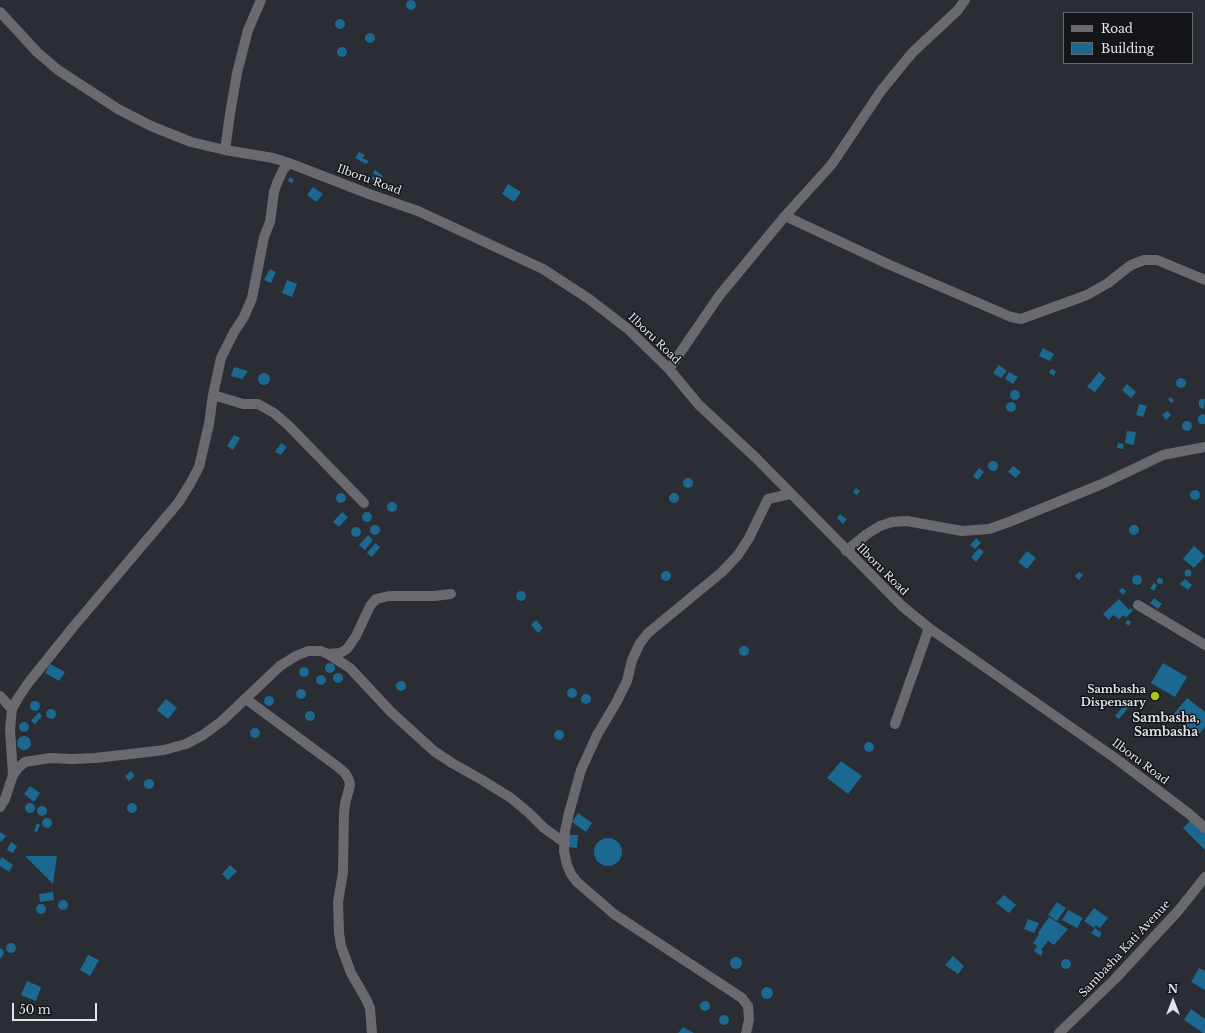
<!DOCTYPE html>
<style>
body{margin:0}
#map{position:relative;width:1205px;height:1033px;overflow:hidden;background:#2a2d34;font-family:"Libre Baskerville",serif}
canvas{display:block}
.legend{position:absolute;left:1063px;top:12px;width:130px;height:52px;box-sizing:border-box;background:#141518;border:1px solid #66686c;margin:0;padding:5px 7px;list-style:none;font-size:12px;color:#e2e4e9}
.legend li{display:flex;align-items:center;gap:8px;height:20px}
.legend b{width:20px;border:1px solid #66686c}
.north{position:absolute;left:1153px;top:981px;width:40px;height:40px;-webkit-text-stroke:3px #141518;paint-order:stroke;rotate:0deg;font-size:11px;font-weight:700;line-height:16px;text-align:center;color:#e2e4e9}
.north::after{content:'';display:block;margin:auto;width:14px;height:18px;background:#e2e4e9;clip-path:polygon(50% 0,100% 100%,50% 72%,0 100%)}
.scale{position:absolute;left:12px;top:1003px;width:85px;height:18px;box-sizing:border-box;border:2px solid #e2e4e9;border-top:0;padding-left:5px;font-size:12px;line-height:14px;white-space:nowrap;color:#e2e4e9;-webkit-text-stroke:3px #141518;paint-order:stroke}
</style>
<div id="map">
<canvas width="1205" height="1033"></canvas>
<ul class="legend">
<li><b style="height:5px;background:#6a6a6e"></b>Road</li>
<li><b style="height:11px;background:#1b6890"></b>Building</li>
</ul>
<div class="north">N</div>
<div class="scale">50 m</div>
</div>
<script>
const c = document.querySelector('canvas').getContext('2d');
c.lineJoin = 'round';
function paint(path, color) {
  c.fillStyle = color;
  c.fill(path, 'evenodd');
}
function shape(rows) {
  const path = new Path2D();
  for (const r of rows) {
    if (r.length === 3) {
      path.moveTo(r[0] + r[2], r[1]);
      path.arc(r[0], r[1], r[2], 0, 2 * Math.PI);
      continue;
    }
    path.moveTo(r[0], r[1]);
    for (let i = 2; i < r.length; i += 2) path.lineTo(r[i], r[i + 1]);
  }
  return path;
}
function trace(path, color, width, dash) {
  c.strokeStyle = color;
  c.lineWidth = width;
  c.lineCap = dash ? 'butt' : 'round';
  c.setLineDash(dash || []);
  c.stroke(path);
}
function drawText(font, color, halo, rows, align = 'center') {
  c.font = font + ' "Libre Baskerville",serif';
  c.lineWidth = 3;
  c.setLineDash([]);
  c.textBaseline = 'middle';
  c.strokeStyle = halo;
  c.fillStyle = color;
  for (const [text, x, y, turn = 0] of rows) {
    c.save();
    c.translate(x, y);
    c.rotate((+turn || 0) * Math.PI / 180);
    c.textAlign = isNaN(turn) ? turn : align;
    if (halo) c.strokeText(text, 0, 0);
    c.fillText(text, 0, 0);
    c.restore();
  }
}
const building = shape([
 [411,5,5],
 [340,24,5],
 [370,38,5],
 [342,52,5],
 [359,152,365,155,362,158,369,161,366,164,355,158],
 [375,170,383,176,377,183,371,178,375,175,373,173],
 [290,177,294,180,292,183,288,181],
 [508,184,521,192,514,202,502,194],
 [313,187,323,194,316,202,307,195],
 [270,269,276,272,271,283,264,280],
 [287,280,297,284,292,297,282,293],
 [1043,348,1054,354,1050,361,1039,356],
 [999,365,1007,371,1001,378,993,373],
 [234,367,248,371,242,379,231,376],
 [1051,369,1056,371,1054,376,1049,373],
 [1009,372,1018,377,1013,384,1005,379],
 [1099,372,1106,378,1095,392,1087,387],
 [264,379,6],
 [1181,383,5],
 [1127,384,1136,392,1131,398,1122,390],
 [1015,395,5],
 [1170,397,1174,400,1172,403,1168,400],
 [1201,399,1205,399,1204,409,1201,408,1199,406,1199,401],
 [1011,407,5],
 [1139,404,1147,406,1143,417,1136,415],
 [1167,411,1171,415,1166,420,1162,415],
 [1202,414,1205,415,1205,424,1200,424,1198,421,1198,417],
 [1187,426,5],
 [1127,431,1136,432,1134,445,1125,443],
 [234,435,240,438,233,450,227,446],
 [281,443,287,447,281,455,275,452],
 [1118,443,1124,444,1123,449,1117,448],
 [993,466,5],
 [1013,466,1021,472,1016,478,1008,472],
 [979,468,984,472,978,480,973,476],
 [688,483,5],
 [856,488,860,491,857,495,853,492],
 [1195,495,5],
 [674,498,5],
 [341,498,5],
 [392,507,5],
 [367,517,5],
 [342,512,348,517,339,527,333,522],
 [840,514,847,519,843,524,837,518],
 [375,530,5],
 [1134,530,5],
 [356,532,5],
 [368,535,373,540,365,550,359,545],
 [976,538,981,543,975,549,970,545],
 [375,543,380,547,372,557,367,553],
 [1194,546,1205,556,1194,568,1183,559],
 [979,548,984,552,976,562,971,557],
 [1027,551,1036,558,1027,569,1018,562],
 [1188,573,3.5],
 [666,576,5],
 [1079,572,1083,575,1079,580,1075,576],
 [1137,580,5],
 [1160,581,3],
 [1185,579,1192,585,1188,590,1180,584],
 [1154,583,1157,585,1154,591,1150,588],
 [1122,588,1126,591,1123,595,1119,591],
 [521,596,5],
 [1154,598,1162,604,1158,609,1150,603],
 [1119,599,1129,610,1131,608,1133,610,1126,618,1124,615,1119,619,1113,615,1109,620,1103,614],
 [536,620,543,628,538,633,531,625],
 [1128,620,1131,622,1129,626,1125,623],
 [744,651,5],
 [330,668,5],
 [1163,663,1187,677,1175,697,1151,683],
 [50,664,65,672,59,681,45,673],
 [304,672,5],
 [338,678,5],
 [321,680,5],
 [401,686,5],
 [572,693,5],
 [301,694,5],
 [586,699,5],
 [269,701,5],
 [1187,698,1205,712,1205,727,1198,735,1173,715],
 [166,699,177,708,168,719,157,710],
 [35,706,5],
 [1124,705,1128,708,1119,719,1115,716],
 [51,714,5],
 [310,716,5],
 [39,712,42,716,35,724,31,721],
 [24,727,5],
 [255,733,5],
 [559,735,5],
 [24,743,7],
 [869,747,5],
 [841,761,862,776,848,794,827,778],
 [131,771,135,776,129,781,125,776],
 [149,784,5],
 [30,786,40,793,34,802,24,794],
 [30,808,5],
 [132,808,5],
 [42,811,5],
 [578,813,592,823,586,832,572,822],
 [47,823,5],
 [1192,819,1205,832,1205,850,1183,828],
 [37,823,40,825,37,832,34,831],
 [0,832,6,836,1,842,0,841],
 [569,835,578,835,577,848,569,847],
 [608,852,14],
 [11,842,17,846,13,853,7,850],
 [25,856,57,856,53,884],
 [2,857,13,865,9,872,0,866,0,860],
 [230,865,237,871,228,880,222,874],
 [53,892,54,900,40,902,39,894],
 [1004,895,1016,905,1009,913,996,903],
 [63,905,5],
 [1057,902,1066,908,1057,921,1048,915],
 [41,909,5],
 [1094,908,1108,918,1100,928,1096,925,1094,928,1084,921],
 [1068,910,1083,918,1077,928,1062,920],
 [1049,917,1068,929,1054,945,1048,941,1041,950,1043,951,1041,956,1034,951,1037,946,1033,943,1039,934,1038,933],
 [1028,919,1039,923,1034,933,1024,929],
 [1095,928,1102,933,1099,938,1091,933],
 [11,948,5],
 [0,948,3,950,4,954,0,959],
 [88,955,99,960,90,976,80,970],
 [953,956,964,966,958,974,945,965],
 [736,963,6],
 [1066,964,5],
 [1199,968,1205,971,1205,990,1191,982],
 [27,981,41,987,36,1001,21,995],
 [767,993,6],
 [705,1006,5],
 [1191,1009,1205,1019,1205,1033,1203,1033,1184,1020],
 [724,1020,5],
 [683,1027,694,1033,678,1033]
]);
const minor = shape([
 [0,12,37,52,58,70,118,109,151,126,191,142,225,150,273,158,289,163,369,194,418,211,543,269,589,299,628,329,669,369,699,405,756,458,902,606,929,628,1115,758,1188,813,1205,828],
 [225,150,230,114,237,73,248,30,261,0],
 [785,216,890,265,988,307,1011,317,1021,319,1087,295,1108,283,1131,265,1144,260,1157,260,1205,280],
 [669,369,719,296,785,216,832,164,881,91,898,70,913,52,958,10,965,0],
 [213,395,243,404,258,404,274,413,288,425,364,503],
 [846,551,867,534,880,526,892,522,907,521,962,531,989,529,1009,522,1102,484,1163,455,1205,447],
 [1138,605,1205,645],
 [328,654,340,653,347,649,356,636,370,606,376,599,389,596,434,596,451,594],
 [0,696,12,709],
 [246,699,338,767,345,773,349,780,350,785,345,804,344,813,343,872,338,902,339,933,341,946,351,973,366,999,370,1008,372,1033],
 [895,724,929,628],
 [13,775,10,730,12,709,18,698,29,682,74,626,178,503,190,484,199,467,209,424,213,395,221,358,234,332,244,317,252,298,264,237,270,222,274,192,277,183,283,170,289,163],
 [0,807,5,799,13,775,18,768,25,762,50,758,72,759,95,758,139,753,164,750,186,744,203,735,222,721,280,666,296,656,308,651,321,651,328,654,350,668,391,712,434,751,452,763,482,780,511,798,529,813,544,828,565,843],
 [746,1033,749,1020,748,1006,742,998,614,914,577,882,571,874,567,865,564,851,565,831,569,813,581,770,597,735,616,703,627,681,632,660,640,643,648,633,722,572,738,555,749,538,768,499,790,494],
 [1059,1033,1115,979,1179,910,1205,877]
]);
const markers = [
 [1155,696,5,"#aec60b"]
];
const streetNames = [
 ["Ilboru Road",369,180,20],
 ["Ilboru Road",654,339,44],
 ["Ilboru Road",882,570,45],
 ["Ilboru Road",1140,762,37],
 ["Sambasha Kati Avenue",1125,949,-47]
];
const poiNames = [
 ["Sambasha",1146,690],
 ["Dispensary",1146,703]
];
const neighbourhoodNames = [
 ["Sambasha,",1166,719],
 ["Sambasha",1166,733]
];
paint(building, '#1b6890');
trace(minor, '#6a6a6e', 10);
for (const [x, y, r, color] of markers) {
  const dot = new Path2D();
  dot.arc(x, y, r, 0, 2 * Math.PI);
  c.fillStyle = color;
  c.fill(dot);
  trace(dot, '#141518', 1.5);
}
drawText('11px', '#e2e4e9', '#141518', streetNames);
drawText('bold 11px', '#e2e4e9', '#141518', poiNames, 'right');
drawText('bold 12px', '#e2e4e9', '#141518', neighbourhoodNames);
</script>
